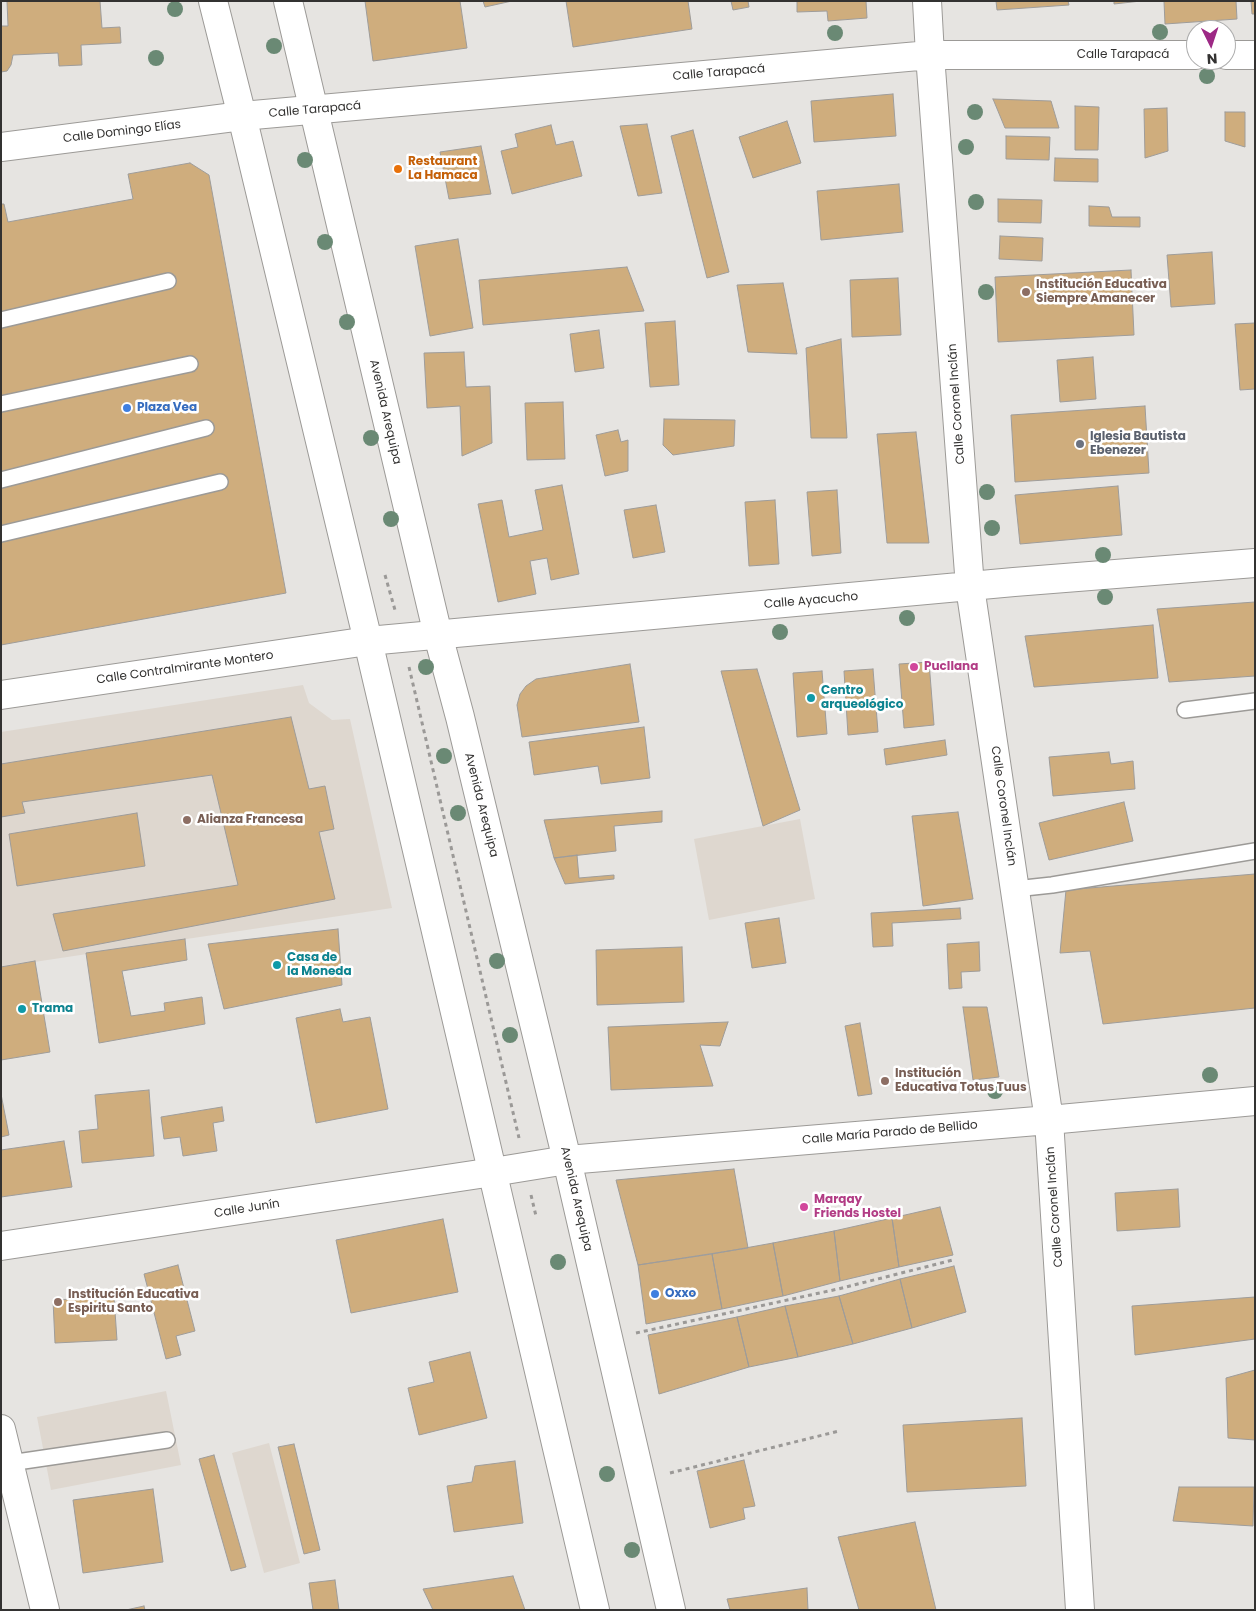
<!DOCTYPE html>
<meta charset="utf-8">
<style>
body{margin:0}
#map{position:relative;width:1256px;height:1611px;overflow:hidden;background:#e6e4e1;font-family:Poppins,sans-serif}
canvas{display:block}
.frame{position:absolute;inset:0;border:2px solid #333231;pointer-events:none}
.north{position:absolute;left:1186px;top:20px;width:50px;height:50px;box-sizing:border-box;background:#fff;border:1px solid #adadad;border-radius:50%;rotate:176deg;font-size:14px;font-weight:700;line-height:20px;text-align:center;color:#333231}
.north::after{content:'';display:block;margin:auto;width:18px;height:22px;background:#9d2985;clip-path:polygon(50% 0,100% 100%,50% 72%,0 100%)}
</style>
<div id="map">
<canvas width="1256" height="1611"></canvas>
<div class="frame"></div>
<div class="north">N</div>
</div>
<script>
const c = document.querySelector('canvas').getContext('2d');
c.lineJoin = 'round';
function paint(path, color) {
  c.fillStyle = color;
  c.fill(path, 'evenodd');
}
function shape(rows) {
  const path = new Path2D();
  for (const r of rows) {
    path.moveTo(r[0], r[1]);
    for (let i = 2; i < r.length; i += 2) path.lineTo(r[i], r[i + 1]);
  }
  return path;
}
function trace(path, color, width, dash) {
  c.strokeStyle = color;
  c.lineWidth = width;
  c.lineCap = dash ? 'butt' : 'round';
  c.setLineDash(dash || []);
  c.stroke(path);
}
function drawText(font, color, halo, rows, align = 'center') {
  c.font = font + ' Poppins,sans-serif';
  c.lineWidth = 5;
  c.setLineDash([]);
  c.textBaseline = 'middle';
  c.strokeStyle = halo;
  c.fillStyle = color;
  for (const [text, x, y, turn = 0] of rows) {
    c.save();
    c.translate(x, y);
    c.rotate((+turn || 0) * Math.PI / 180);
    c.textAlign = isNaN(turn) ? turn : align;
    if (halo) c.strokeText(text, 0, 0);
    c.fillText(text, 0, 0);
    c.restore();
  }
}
const built = shape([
 [303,685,309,703,332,720,350,719,392,908,1,967,1,732],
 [800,819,815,899,709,920,694,839],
 [166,1391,181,1465,51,1490,37,1417],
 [269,1443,300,1563,264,1573,232,1453]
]);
const building = shape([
 [7,1,100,1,102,28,120,27,121,43,81,45,82,65,59,66,58,53,13,55,11,65,7,71,1,72,1,26,8,26,7,1],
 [365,1,460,1,467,48,373,61,365,1],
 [483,1,512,1,485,7,483,1],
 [566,1,688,1,692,29,573,47,566,1],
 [731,1,748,1,749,7,733,10,731,1],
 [797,1,866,1,867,18,828,21,827,11,797,12,797,1],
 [996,1,1068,1,1069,5,997,10,996,1],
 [1114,1,1141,1,1114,4,1114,1],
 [1164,1,1236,1,1237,19,1165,24,1164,1],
 [1251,1,1255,1,1255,14,1252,14,1251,1],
 [893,94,896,136,814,142,811,101,893,94],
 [993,99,1051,101,1059,128,1005,128,993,99],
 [1075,106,1099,107,1098,150,1075,150,1075,106],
 [1167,108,1168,151,1145,158,1144,109,1167,108],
 [1225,112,1245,112,1245,147,1225,141,1225,112],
 [787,121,801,163,753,178,739,137,787,121],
 [647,124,662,193,638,196,620,126,647,124],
 [551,125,556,145,573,141,582,176,512,194,501,151,518,147,515,134,551,125],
 [693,130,729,272,707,278,671,136,693,130],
 [1006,136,1050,137,1049,160,1006,159,1006,136],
 [481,146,491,194,449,199,440,152,481,146],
 [1055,158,1098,159,1098,182,1054,181,1055,158],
 [190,163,209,175,286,593,1,645,1,204,4,204,8,222,133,199,128,174,190,163],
 [899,184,903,232,821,240,817,191,899,184],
 [998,199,1042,200,1041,223,998,222,998,199],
 [1089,206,1109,207,1112,217,1140,217,1140,227,1089,226,1089,206],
 [1000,236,1043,238,1042,261,999,259,1000,236],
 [458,239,473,328,430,336,415,246,458,239],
 [1212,252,1215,304,1171,307,1167,255,1212,252],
 [627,267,644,311,483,325,479,280,627,267],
 [1131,270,1134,335,998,342,995,277,1131,270],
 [898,278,901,335,852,337,850,280,898,278],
 [783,283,797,354,748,352,737,285,783,283],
 [675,321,679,385,650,387,645,323,675,321],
 [1255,323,1255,389,1240,390,1235,324,1255,323],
 [599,330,604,368,575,372,570,334,599,330],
 [841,339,847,438,811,438,806,348,841,339],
 [464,352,466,387,490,386,492,443,462,456,460,406,427,408,424,353,464,352],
 [1093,357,1096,399,1060,402,1057,360,1093,357],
 [563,402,565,459,527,460,525,403,563,402],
 [1145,406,1149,473,1015,482,1011,415,1145,406],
 [664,419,735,420,734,446,673,455,663,445,664,419],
 [618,430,621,442,628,440,628,471,605,476,596,435,618,430],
 [916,432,929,543,887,543,877,434,916,432],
 [562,485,579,574,551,580,547,558,530,561,536,594,498,602,478,504,502,500,509,537,543,530,535,490,562,485],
 [1118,486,1122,535,1020,544,1015,495,1118,486],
 [837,490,841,553,812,556,807,492,837,490],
 [775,500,779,564,749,566,745,502,775,500],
 [656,505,665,552,633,558,624,510,656,505],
 [1255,602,1255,676,1169,682,1157,609,1255,602],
 [1153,625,1158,678,1034,687,1025,636,1153,625],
 [929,662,934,725,904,728,899,664,929,662],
 [630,664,639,722,522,737,517,705,520,694,526,686,536,679,630,664],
 [757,669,800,810,763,826,721,671,757,669],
 [873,669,878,732,848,735,844,671,873,669],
 [822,671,827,734,797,737,793,673,822,671],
 [291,717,309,789,325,786,334,829,319,832,335,899,63,951,53,914,238,885,212,775,22,802,25,813,1,817,1,764,291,717],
 [644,727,650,778,601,784,598,766,534,775,529,742,644,727],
 [945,740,947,755,886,765,884,749,945,740],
 [1109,752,1111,764,1133,761,1135,789,1053,796,1049,757,1109,752],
 [1124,802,1133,841,1049,860,1039,823,1124,802],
 [662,811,662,822,614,826,616,851,554,858,544,820,662,811],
 [958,812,973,899,923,906,912,816,958,812],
 [137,813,145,866,17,886,9,834,137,813],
 [577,855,579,878,614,875,614,879,565,884,554,858,577,855],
 [1255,874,1255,1008,1103,1024,1090,951,1060,953,1066,890,1255,874],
 [960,908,961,919,892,923,893,946,873,947,871,913,960,908],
 [779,918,786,963,752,968,745,923,779,918],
 [338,929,342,985,224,1009,208,944,338,929],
 [185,939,187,960,122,971,131,1016,165,1011,164,1003,202,997,205,1024,99,1043,86,953,185,939],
 [979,942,980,971,961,972,962,988,949,989,947,944,979,942],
 [682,947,684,1002,597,1005,596,950,682,947],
 [35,961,50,1052,1,1060,1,967,35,961],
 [963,1007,987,1007,999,1077,973,1080,963,1007],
 [340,1009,343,1022,370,1017,388,1109,316,1123,296,1018,340,1009],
 [728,1022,720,1046,700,1045,713,1086,611,1090,608,1027,728,1022],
 [860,1023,872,1094,858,1096,845,1026,860,1023],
 [149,1090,154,1156,82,1163,79,1131,98,1129,95,1095,149,1090],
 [1,1094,9,1135,1,1137,1,1094],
 [222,1107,224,1121,213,1123,217,1151,183,1156,180,1137,164,1139,161,1117,222,1107],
 [64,1141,72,1187,1,1197,1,1150,64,1141],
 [734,1169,748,1248,638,1265,616,1180,734,1169],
 [1178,1189,1180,1227,1117,1231,1115,1193,1178,1189],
 [940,1207,953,1255,899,1267,892,1218,940,1207],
 [892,1218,899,1267,840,1281,834,1231,892,1218],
 [443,1219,458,1292,351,1313,336,1240,443,1219],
 [834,1231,840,1281,783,1296,773,1243,834,1231],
 [773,1243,783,1296,722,1309,712,1254,773,1243],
 [712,1254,722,1309,646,1324,638,1265,712,1254],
 [178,1265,195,1331,176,1336,181,1355,166,1359,144,1274,178,1265],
 [954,1266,966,1312,912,1328,900,1279,954,1266],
 [900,1279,912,1328,853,1344,839,1296,900,1279],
 [839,1296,853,1344,798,1357,785,1306,839,1296],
 [114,1297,117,1340,55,1343,53,1300,114,1297],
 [1255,1297,1255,1339,1135,1355,1132,1306,1255,1297],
 [785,1306,798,1357,749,1367,737,1317,785,1306],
 [737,1317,749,1367,659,1394,648,1335,737,1317],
 [470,1352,487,1418,419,1435,408,1388,434,1382,429,1362,470,1352],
 [1255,1370,1255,1440,1228,1438,1226,1378,1255,1370],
 [1022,1418,1026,1486,907,1492,903,1425,1022,1418],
 [294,1444,320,1550,304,1554,278,1447,294,1444],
 [214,1455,246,1567,231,1571,199,1459,214,1455],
 [744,1460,755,1506,743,1508,745,1519,710,1528,697,1471,744,1460],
 [515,1461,523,1523,454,1532,447,1486,472,1482,475,1466,515,1461],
 [1179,1487,1254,1487,1253,1526,1173,1521,1179,1487],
 [153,1489,163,1562,83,1573,73,1500,153,1489],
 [915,1522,936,1610,859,1610,838,1537,915,1522],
 [513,1576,525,1610,433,1610,423,1589,513,1576],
 [335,1580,339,1610,313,1610,309,1583,335,1580],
 [807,1588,808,1610,730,1610,727,1599,807,1588],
 [144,1606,145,1610,126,1610,144,1606]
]);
const path = shape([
 [385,575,395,610],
 [409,667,519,1138],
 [531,1195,536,1216],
 [636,1333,838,1289,953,1260],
 [670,1473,839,1431]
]);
const lane = shape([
 [1,320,168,281],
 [1,404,190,364],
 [1,480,206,428],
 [1,534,220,482],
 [1185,710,1255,701],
 [1015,889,1052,885,1255,851],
 [10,1463,167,1440]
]);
const street = shape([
 [927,1,930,55,970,587,1049,1120,1080,1610],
 [1226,55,1255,55],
 [1,147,242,116,930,55,1196,55],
 [1,695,368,641,1014,582,1255,563],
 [1,1246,493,1172,567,1160,1049,1120,1255,1101]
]);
const secondary = shape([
 [213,1,242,116,368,641,595,1610],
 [288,1,438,635,460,717,567,1160,671,1610],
 [1,1429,45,1610]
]);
const trees = [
 [175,9],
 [1160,32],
 [835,33],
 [274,46],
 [156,58],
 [1207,76],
 [975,112],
 [966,147],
 [305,160],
 [976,202],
 [325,242],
 [986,292],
 [347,322],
 [371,438],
 [987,492],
 [391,519],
 [992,528],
 [1103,555],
 [1105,597],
 [907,618],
 [780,632],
 [426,667],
 [444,756],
 [458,813],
 [497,961],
 [510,1035],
 [1210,1075],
 [995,1091],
 [558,1262],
 [607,1474],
 [632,1550]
];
const markers = [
 [398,169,5,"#e8710a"],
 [1026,292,5,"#8d6e63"],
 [127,408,5,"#3f7fe0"],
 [1080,444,5,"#6b7280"],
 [914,667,5,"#d1479c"],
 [811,698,5,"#0f9aa8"],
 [187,820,5,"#8d6e63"],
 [277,965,5,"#0f9aa8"],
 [22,1009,5,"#0f9aa8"],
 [885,1081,5,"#8d6e63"],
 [804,1207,5,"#d1479c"],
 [655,1294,5,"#3f7fe0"],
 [58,1302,5,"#8d6e63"]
];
const streetNames = [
 ["Calle Tarapacá",1123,55],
 ["Calle Tarapacá",719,73,-5],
 ["Calle Tarapacá",315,110,-5],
 ["Calle Domingo Elías",122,132,-7],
 ["Calle Coronel Inclán",957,404,-94],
 ["Avenida Arequipa",385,412,77],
 ["Calle Ayacucho",811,601,-5],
 ["Calle Contralmirante Montero",185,668,-8],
 ["Avenida Arequipa",481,805,76],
 ["Calle Coronel Inclán",1003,806,82],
 ["Calle María Parado de Bellido",890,1133,-5],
 ["Avenida Arequipa",576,1199,77],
 ["Calle Coronel Inclán",1055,1207,-94],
 ["Calle Junín",247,1209,-9]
];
const foodNames = [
 ["Restaurant",408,162],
 ["La Hamaca",408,176]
];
const educationNames = [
 ["Institución Educativa",1036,285],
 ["Siempre Amanecer",1036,299],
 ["Alianza Francesa",197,820],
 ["Institución",895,1074],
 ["Educativa Totus Tuus",895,1088],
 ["Institución Educativa",68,1295],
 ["Espiritu Santo",68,1309]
];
const shopNames = [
 ["Plaza Vea",137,408],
 ["Oxxo",665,1294]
];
const worshipNames = [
 ["Iglesia Bautista",1090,437],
 ["Ebenezer",1090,451]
];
const hotelNames = [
 ["Pucllana",924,667],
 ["Marqay",814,1200],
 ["Friends Hostel",814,1214]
];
const cultureNames = [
 ["Centro",821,691],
 ["arqueológico",821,705],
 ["Casa de",287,958],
 ["la Moneda",287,972],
 ["Trama",32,1009]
];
paint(built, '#ded7cf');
paint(building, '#cfad7d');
trace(building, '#9e9c9a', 1);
trace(lane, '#9c9a97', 18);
trace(street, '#9c9a97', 30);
trace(secondary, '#9c9a97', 30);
trace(path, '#9b9997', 3, [4, 4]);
trace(lane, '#fff', 15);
trace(street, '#fff', 28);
trace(secondary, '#fff', 28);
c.fillStyle = '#6a8974';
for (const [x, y] of trees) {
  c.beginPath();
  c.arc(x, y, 8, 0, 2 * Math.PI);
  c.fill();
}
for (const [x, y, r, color] of markers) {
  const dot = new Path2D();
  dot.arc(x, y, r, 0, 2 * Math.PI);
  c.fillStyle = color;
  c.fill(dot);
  trace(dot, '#fff', 2);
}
drawText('12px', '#333231', '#fff', streetNames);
drawText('bold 12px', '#c56008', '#fff', foodNames, 'left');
drawText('bold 12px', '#785e54', '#fff', educationNames, 'left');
drawText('bold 12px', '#366cbe', '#fff', shopNames, 'left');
drawText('bold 12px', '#5b616d', '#fff', worshipNames, 'left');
drawText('bold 12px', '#b23c85', '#fff', hotelNames, 'left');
drawText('bold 12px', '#0d838f', '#fff', cultureNames, 'left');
</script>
